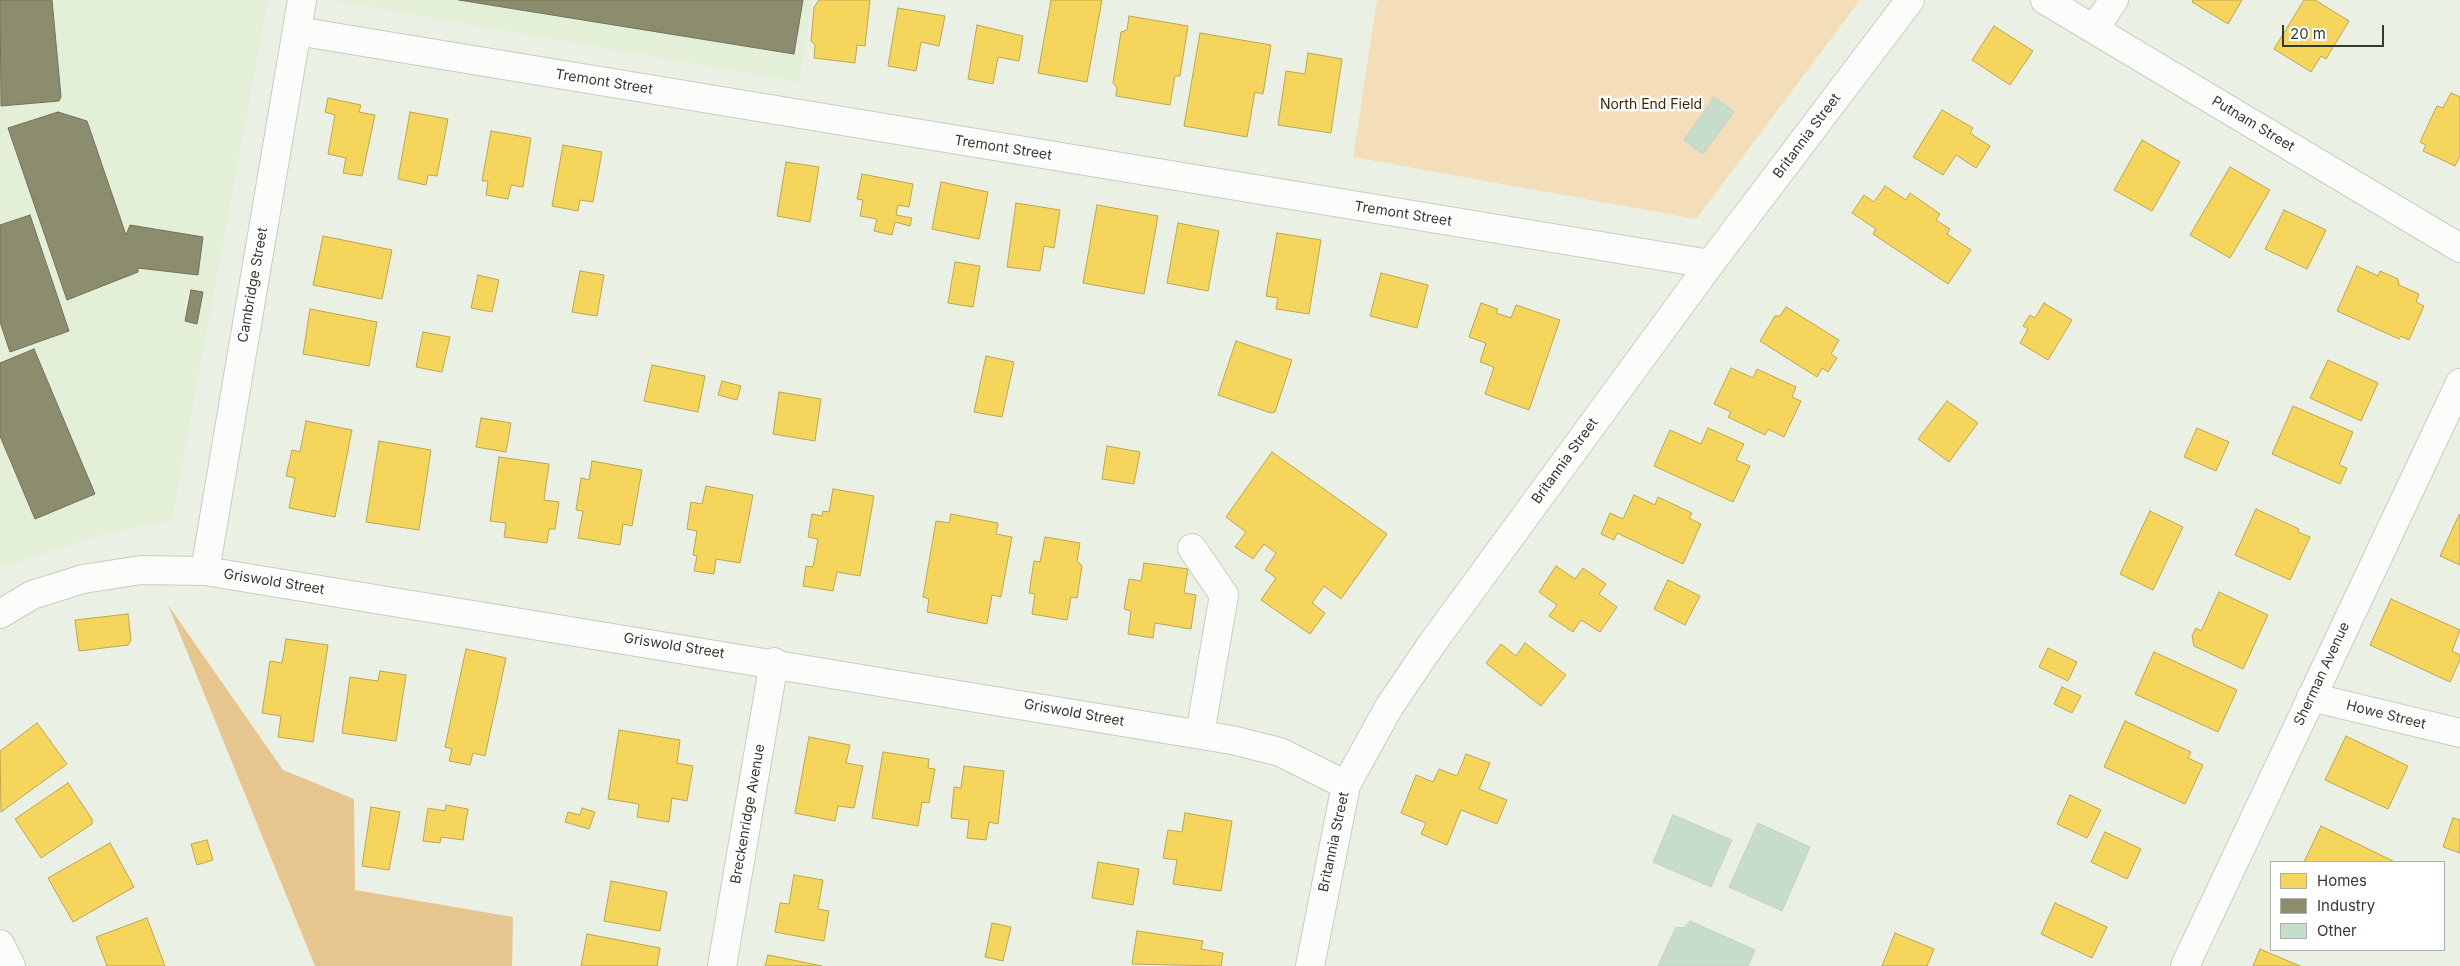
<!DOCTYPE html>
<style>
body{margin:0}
#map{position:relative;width:2460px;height:966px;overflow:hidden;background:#eaf1e4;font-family:Inter,sans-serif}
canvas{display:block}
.legend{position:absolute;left:2270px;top:861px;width:175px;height:90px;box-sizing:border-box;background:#fff;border:1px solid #aeb0ac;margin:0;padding:6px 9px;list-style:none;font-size:15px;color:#353a30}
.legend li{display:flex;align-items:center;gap:10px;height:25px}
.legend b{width:25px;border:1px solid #aeb0ac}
.scale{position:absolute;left:2282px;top:25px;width:102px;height:22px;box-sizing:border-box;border:2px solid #353a30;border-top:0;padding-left:6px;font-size:15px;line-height:18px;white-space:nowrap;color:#353a30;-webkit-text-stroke:4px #fff;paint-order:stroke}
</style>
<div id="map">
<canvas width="2460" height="966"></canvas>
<ul class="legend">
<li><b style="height:14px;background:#f6d55c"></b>Homes</li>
<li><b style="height:14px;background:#8c8c6e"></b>Industry</li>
<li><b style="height:14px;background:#c6ddcb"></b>Other</li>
</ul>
<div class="scale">20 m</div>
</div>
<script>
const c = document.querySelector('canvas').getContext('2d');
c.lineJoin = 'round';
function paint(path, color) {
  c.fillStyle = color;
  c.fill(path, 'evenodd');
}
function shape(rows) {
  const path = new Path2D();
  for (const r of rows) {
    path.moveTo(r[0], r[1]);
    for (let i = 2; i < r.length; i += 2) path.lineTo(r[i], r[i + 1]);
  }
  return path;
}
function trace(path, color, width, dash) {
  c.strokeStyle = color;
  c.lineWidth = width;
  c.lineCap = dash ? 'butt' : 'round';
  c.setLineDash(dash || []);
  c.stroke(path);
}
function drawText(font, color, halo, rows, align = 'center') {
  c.font = font + ' Inter,sans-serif';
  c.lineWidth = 5;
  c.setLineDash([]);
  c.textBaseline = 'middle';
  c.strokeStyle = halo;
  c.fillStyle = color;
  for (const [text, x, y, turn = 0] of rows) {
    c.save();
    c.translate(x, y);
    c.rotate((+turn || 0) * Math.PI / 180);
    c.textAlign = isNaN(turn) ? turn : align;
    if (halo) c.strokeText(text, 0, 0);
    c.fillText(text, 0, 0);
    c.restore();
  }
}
const built = shape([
 [0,0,268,0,172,520,100,535,0,568],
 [331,0,813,0,799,82]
]);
const green = shape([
 [1377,0,1860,0,1696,219,1353,157]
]);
const forest = shape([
 [168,605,283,770,354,799,355,890,513,917,512,966,315,966]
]);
const homes = shape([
 [819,0,870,0,865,46,857,45,855,63,814,58,815,45,811,41,814,7,819,0],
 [1051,0,1102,0,1087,82,1038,73,1051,0],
 [2193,0,2242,0,2228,24,2192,2,2193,0],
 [2304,0,2315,0,2349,21,2326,59,2321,56,2311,72,2274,49,2304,0],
 [898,8,945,16,939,46,921,42,916,71,888,66,898,8],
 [1129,16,1188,26,1180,76,1175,76,1170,105,1116,96,1117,88,1113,83,1121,32,1127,30,1129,16],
 [977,25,1023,36,1019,61,998,57,993,84,968,79,977,25],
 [1994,26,2033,51,2010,85,1972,60,1994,26],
 [1200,33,1271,45,1263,94,1255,92,1247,137,1184,126,1200,33],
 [1308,53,1342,59,1331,133,1278,125,1286,71,1305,74,1308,53],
 [2451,93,2460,97,2460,156,2455,166,2423,151,2426,145,2420,142,2437,106,2443,108,2451,93],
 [328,98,361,105,359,112,375,115,362,176,343,173,346,158,328,154,335,115,325,112,328,98],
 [1942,110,1973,128,1970,133,1990,146,1976,168,1956,155,1943,175,1913,157,1942,110],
 [410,112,448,119,437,176,428,175,426,185,398,179,410,112],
 [491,131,531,138,523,187,511,185,508,199,486,195,488,181,482,181,491,131],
 [2142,140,2180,162,2152,211,2114,190,2142,140],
 [563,145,602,152,593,202,580,200,578,211,552,206,563,145],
 [786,162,819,167,810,222,777,216,786,162],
 [2230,167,2270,190,2230,258,2190,235,2230,167],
 [862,174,913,184,909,207,898,205,896,215,912,218,910,226,895,222,892,235,874,231,877,219,860,216,863,200,857,199,862,174],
 [941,182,988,192,979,239,932,229,941,182],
 [1885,186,1906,200,1910,193,1940,214,1936,220,1950,229,1947,234,1971,250,1948,284,1873,234,1876,229,1852,213,1864,195,1874,202,1885,186],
 [1016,203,1060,210,1054,248,1044,246,1040,271,1007,267,1016,203],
 [1097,205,1158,216,1144,294,1083,283,1097,205],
 [2284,210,2326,230,2307,269,2265,249,2284,210],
 [1178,223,1219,231,1208,291,1167,283,1178,223],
 [1277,233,1321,240,1309,314,1276,309,1278,298,1266,296,1277,233],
 [323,236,392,250,382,299,313,285,323,236],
 [955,262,980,266,973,307,948,303,955,262],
 [2357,266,2378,276,2380,271,2398,279,2399,285,2419,294,2416,302,2424,306,2409,340,2401,336,2399,339,2337,311,2357,266],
 [580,271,604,275,597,316,572,312,580,271],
 [1381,273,1428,285,1417,328,1370,316,1381,273],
 [478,275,499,280,492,312,471,308,478,275],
 [1481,303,1498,309,1496,313,1511,318,1516,305,1560,320,1529,410,1485,394,1494,367,1480,362,1486,343,1469,337,1481,303],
 [2044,303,2072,320,2048,360,2020,343,2028,329,2023,326,2030,315,2035,318,2044,303],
 [1786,307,1839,340,1831,354,1837,358,1828,372,1822,368,1817,377,1760,341,1775,316,1780,316,1786,307],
 [310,309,377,322,369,366,303,354,310,309],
 [423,332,450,337,442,372,416,367,423,332],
 [1236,341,1292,360,1275,412,1271,413,1218,395,1236,341],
 [986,356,1014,362,1002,417,974,412,986,356],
 [2328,360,2378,383,2361,421,2310,398,2328,360],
 [652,365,705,376,698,412,644,401,652,365],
 [1731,368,1753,378,1757,369,1796,387,1792,397,1801,401,1784,437,1768,429,1765,435,1728,417,1731,412,1714,404,1731,368],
 [722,381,741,386,737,400,718,395,722,381],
 [779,392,821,399,815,441,773,434,779,392],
 [1947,401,1978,423,1949,462,1918,439,1947,401],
 [2293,406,2353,432,2339,465,2347,468,2340,484,2272,454,2293,406],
 [481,418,511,423,506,452,476,447,481,418],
 [306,421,352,430,335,517,289,508,295,478,286,476,292,450,300,452,306,421],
 [1708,428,1744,444,1736,460,1750,466,1733,502,1654,466,1670,430,1701,444,1708,428],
 [2197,428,2229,442,2216,471,2184,457,2197,428],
 [379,441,431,450,419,530,366,522,379,441],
 [1107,446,1140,452,1134,484,1102,479,1107,446],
 [1272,452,1387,534,1341,599,1324,586,1312,603,1325,613,1310,634,1261,600,1276,578,1265,570,1276,553,1264,544,1253,559,1235,547,1246,532,1226,517,1272,452],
 [499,457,549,464,544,500,559,502,555,529,549,529,547,543,504,537,506,523,490,521,499,457],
 [592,461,642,470,632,526,623,524,620,545,578,538,583,511,576,510,581,478,589,480,592,461],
 [706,486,753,495,740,563,716,559,714,574,694,571,697,556,693,555,697,531,687,529,691,502,702,504,706,486],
 [833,489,874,496,860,576,837,572,833,591,803,586,806,566,813,567,818,539,808,537,812,514,822,516,823,511,829,512,833,489],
 [1634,495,1655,505,1658,497,1692,513,1689,518,1701,524,1683,564,1617,533,1614,540,1601,534,1610,513,1623,519,1634,495],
 [2256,509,2299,529,2298,532,2310,537,2290,580,2235,555,2256,509],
 [2150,511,2183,527,2153,590,2120,574,2150,511],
 [951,514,998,523,996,534,1012,537,1001,597,992,595,987,624,927,612,929,599,923,597,936,521,949,523,951,514],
 [2459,515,2460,515,2460,565,2440,556,2459,515],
 [1045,537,1080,543,1077,561,1082,566,1077,598,1071,597,1067,620,1032,614,1035,594,1029,593,1034,561,1040,562,1045,537],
 [1144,563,1188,569,1184,593,1196,595,1191,629,1155,623,1153,638,1128,634,1131,611,1124,609,1129,579,1141,581,1144,563],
 [1556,566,1575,579,1583,568,1606,584,1599,594,1617,607,1600,632,1581,620,1573,632,1549,616,1557,605,1539,592,1556,566],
 [1668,580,1700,596,1685,625,1654,609,1668,580],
 [2219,592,2268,615,2243,669,2194,646,2192,636,2196,628,2201,631,2219,592],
 [2391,599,2460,630,2452,651,2460,655,2460,660,2450,682,2370,645,2391,599],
 [128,614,131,640,128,645,79,651,75,620,128,614],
 [286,639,328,645,313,742,278,737,281,716,262,713,270,661,282,663,286,639],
 [1525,643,1566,675,1541,706,1486,663,1501,644,1516,656,1525,643],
 [2048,648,2077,662,2068,681,2039,667,2048,648],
 [466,649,506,658,485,756,473,753,470,765,449,761,452,749,445,747,466,649],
 [2154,652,2237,690,2218,732,2135,694,2154,652],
 [380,671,406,675,396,741,342,733,350,677,378,681,380,671],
 [2062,687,2081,696,2072,713,2054,704,2062,687],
 [2125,721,2191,752,2188,758,2203,765,2185,804,2104,767,2125,721],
 [37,723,67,764,1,812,0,751,37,723],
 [619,730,680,740,677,763,693,766,687,801,672,798,669,822,637,817,639,804,608,799,619,730],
 [2346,736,2408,766,2388,809,2325,780,2346,736],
 [809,737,850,745,846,763,863,766,854,808,838,806,835,821,795,813,809,737],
 [883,752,929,759,928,768,935,769,929,803,922,802,918,826,872,818,883,752],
 [1466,754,1490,763,1479,789,1507,800,1497,824,1461,810,1447,845,1421,834,1426,823,1401,813,1416,775,1433,782,1439,769,1457,776,1466,754],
 [964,766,1004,771,998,824,989,822,986,840,967,838,969,820,951,818,954,787,961,788,964,766],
 [68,783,92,819,92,824,41,858,15,819,68,783],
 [2070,795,2101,810,2087,838,2057,824,2070,795],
 [446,805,468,809,463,840,441,837,440,843,423,841,428,808,445,811,446,805],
 [371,807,400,812,389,870,362,866,371,807],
 [582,808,595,812,589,829,565,822,568,812,580,815,582,808],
 [1185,813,1232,821,1221,891,1173,884,1177,860,1163,858,1168,830,1182,832,1185,813],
 [2453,818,2460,820,2460,853,2443,847,2453,818],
 [2321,826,2395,862,2304,862,2321,826],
 [2105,832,2141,849,2127,879,2091,862,2105,832],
 [207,840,213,860,197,865,191,844,207,840],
 [110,843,134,887,73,922,48,878,110,843],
 [1098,862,1139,869,1133,905,1092,898,1098,862],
 [794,875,823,880,818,909,829,911,824,941,775,932,780,903,789,904,794,875],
 [611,881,667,892,660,931,604,921,611,881],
 [2055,903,2107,927,2092,958,2041,934,2055,903],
 [147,918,165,966,107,966,96,937,147,918],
 [992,923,1011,927,1003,961,985,957,992,923],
 [1137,931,1203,941,1201,949,1223,953,1221,966,1132,964,1137,931],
 [1895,933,1934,949,1927,966,1882,966,1895,933],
 [587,934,660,948,657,966,581,966,587,934],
 [2260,949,2300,966,2253,966,2260,949],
 [768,955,822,966,765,966,768,955]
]);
const industry = shape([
 [0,0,52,0,61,97,59,101,1,106,0,0],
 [459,0,803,0,794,54,459,0],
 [58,112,87,121,126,235,130,225,203,237,198,275,138,268,138,272,67,300,8,128,58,112],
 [30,215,69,331,10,352,0,322,0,225,30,215],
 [191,290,203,292,197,324,185,321,191,290],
 [34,349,95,494,35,519,0,436,0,363,34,349]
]);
const building = shape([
 [1714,97,1734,112,1703,154,1684,140,1714,97],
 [1673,815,1732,840,1711,887,1653,862,1673,815],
 [1758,823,1810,847,1782,911,1729,887,1758,823],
 [1690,921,1755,950,1748,966,1658,966,1676,927,1684,928,1690,921]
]);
const minor = shape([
 [2045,0,2460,248],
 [2094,29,2114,0],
 [297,31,1710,264],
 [1192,548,1224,595,1200,734],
 [205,571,302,0],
 [0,614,32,595,83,579,141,570,205,571,1232,740,1280,752,1346,785],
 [2311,697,2460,733],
 [722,966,774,662],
 [2185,966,2460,383]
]);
const major = shape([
 [0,944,11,966],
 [1310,966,1346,785,1389,707,1431,645,1710,264,1910,0]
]);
const streetNames = [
 ["Tremont Street",604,82,9],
 ["Putnam Street",2253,124,31],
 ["Britannia Street",1807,136,-53],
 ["Tremont Street",1003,148,9],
 ["Tremont Street",1403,214,9],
 ["Cambridge Street",253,285,-80],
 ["Britannia Street",1565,461,-54],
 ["Griswold Street",274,582,9],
 ["Griswold Street",674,646,9],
 ["Sherman Avenue",2322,674,-65],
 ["Griswold Street",1074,713,10],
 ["Howe Street",2386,715,14],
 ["Breckenridge Avenue",748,814,-80],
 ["Britannia Street",1334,842,-78]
];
const parkNames = [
 ["North End Field",1651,105]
];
paint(built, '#e3efd7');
paint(green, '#f4deba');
paint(forest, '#e7c58f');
paint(homes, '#f6d55c');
trace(homes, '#bca64f', 1);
paint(industry, '#8c8c6e');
trace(industry, '#72735b', 1);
paint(building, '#c6ddcb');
trace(building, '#c6cec5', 1);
trace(minor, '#c7cdc2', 30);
trace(major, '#c7cdc2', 30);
trace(minor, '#fcfdfb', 28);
trace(major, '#fcfdfb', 28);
drawText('14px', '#353a30', '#fff', streetNames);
drawText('14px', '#3f2500', '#fff', parkNames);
</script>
